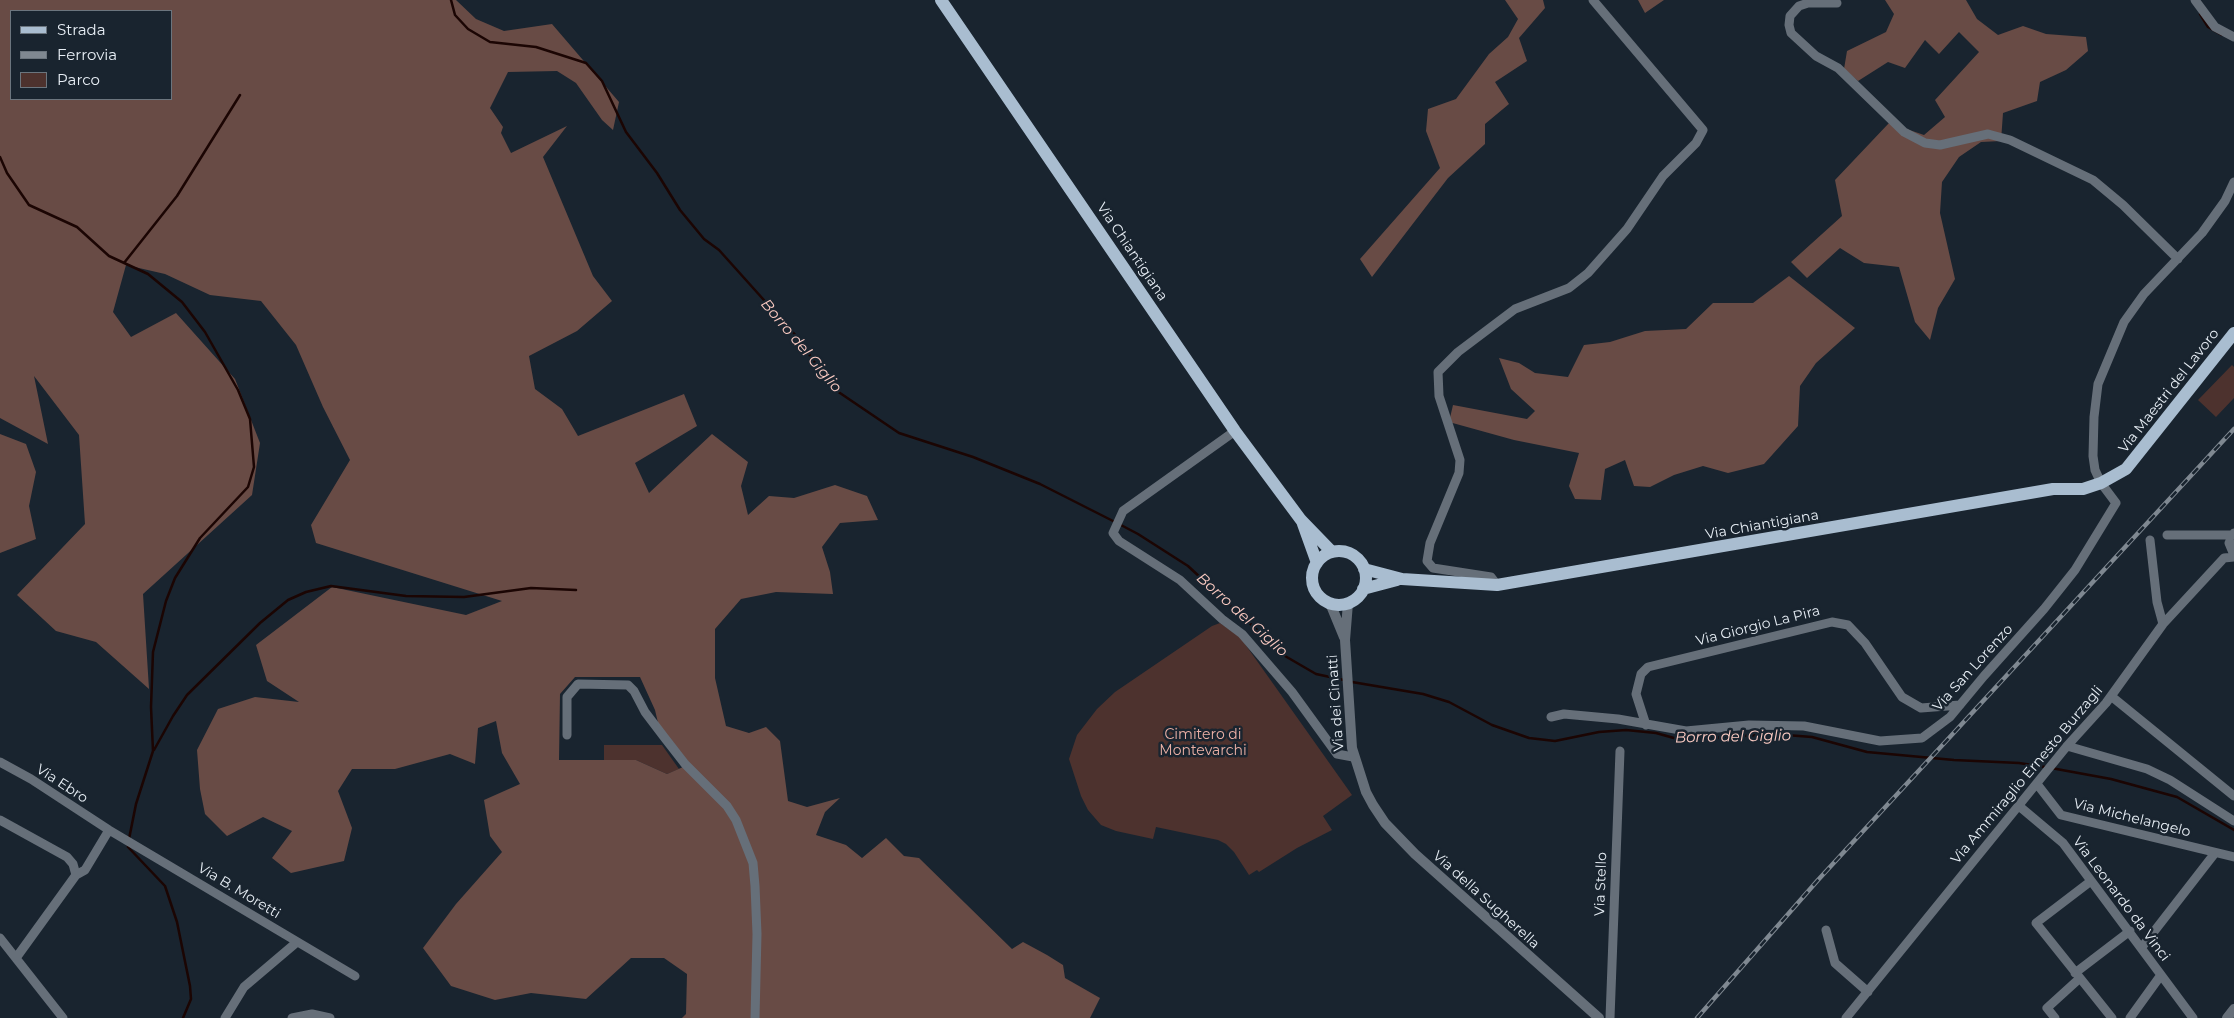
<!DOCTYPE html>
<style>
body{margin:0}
#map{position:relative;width:2234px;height:1018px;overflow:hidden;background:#19242f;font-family:Montserrat,sans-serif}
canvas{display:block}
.legend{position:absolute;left:10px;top:10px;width:162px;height:90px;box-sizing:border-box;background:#19242f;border:1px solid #6b757e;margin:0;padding:6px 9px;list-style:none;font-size:15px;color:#e7eef5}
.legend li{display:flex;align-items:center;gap:10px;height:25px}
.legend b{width:25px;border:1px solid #6b757e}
</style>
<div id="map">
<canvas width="2234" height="1018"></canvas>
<ul class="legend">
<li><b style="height:6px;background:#a9bdd0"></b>Strada</li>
<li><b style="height:6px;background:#7f8891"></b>Ferrovia</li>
<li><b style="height:14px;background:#4d322e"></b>Parco</li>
</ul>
</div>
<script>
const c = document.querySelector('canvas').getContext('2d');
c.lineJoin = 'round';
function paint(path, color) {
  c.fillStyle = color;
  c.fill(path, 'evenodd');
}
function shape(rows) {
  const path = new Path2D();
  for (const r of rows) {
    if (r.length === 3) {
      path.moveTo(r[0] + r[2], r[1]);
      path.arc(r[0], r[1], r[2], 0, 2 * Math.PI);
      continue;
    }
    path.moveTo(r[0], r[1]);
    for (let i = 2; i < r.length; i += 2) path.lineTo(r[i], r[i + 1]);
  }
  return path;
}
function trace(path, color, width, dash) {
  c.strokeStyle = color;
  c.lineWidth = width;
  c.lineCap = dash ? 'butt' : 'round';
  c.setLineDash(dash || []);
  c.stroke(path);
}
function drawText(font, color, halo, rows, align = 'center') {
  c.font = font + ' Montserrat,sans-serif';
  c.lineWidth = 5;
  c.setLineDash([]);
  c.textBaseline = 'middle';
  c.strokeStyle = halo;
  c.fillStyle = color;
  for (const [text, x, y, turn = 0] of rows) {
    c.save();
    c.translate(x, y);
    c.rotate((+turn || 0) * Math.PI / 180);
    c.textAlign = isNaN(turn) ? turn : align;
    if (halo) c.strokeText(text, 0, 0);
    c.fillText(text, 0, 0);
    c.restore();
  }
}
const green = shape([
 [2232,365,2234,367,2234,398,2216,417,2198,400],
 [1220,623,1240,637,1352,795,1323,816,1332,830,1297,848,1259,872,1257,870,1249,875,1234,852,1226,844,1218,840,1156,827,1153,839,1116,831,1101,825,1088,810,1081,796,1069,759,1077,735,1097,709,1115,692,1212,626],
 [604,745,662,745,679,769,667,774,636,760,604,760]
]);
const forest = shape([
 [0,0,456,0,476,19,504,31,552,24,619,102,613,130,602,120,576,83,557,71,508,72,490,108,503,127,501,133,511,153,567,126,543,157,593,276,612,301,577,331,529,356,535,389,562,409,578,436,684,394,697,426,635,463,649,493,712,434,748,462,741,486,748,515,769,496,794,498,835,485,867,496,878,520,840,523,822,547,830,572,833,594,776,592,741,599,715,629,715,678,726,726,749,733,766,727,780,741,788,801,807,807,840,798,825,812,816,835,846,845,862,858,886,838,904,856,919,858,1012,949,1023,942,1047,955,1063,965,1065,978,1100,998,1090,1018,682,1018,686,1014,687,974,664,958,631,958,586,999,531,993,495,1000,451,986,423,948,456,904,502,852,490,836,484,800,520,784,502,753,496,721,478,728,475,764,450,754,395,769,352,769,338,791,352,828,344,861,291,873,272,858,292,831,263,817,227,836,205,814,200,789,197,750,218,709,255,697,299,702,267,681,256,645,332,587,466,615,502,601,316,543,311,525,350,460,323,407,296,345,261,301,210,295,165,274,126,265,113,312,131,337,176,313,235,379,260,443,252,495,143,594,149,689,96,642,56,631,17,595,85,524,79,435,34,376,48,444,0,418],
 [11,11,171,11,171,99,11,99],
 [575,677,640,677,655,710,659,727,690,764,667,774,636,760,559,760,560,694],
 [1505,0,1543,0,1545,8,1519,38,1527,61,1495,82,1509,104,1485,124,1485,144,1448,178,1372,277,1360,259,1440,168,1426,131,1428,109,1456,99,1489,54,1508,37,1518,19],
 [1638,0,1664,0,1645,13],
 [1885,0,1966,0,1977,19,1998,35,2023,26,2046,34,2086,37,2088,51,2066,70,2040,82,2037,101,2003,113,2001,141,1981,142,1959,157,1942,182,1940,213,1955,279,1938,308,1930,340,1915,322,1899,267,1864,263,1840,248,1807,278,1791,262,1842,216,1835,180,1889,123,1924,135,1945,117,1935,100,1979,52,1959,32,1939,54,1925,40,1905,68,1888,62,1858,81,1844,69,1847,51,1886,32,1894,14],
 [1789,276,1855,328,1816,363,1800,386,1798,426,1764,464,1728,473,1703,466,1674,475,1650,487,1634,486,1625,460,1605,469,1601,500,1575,499,1569,486,1579,453,1514,440,1449,422,1453,405,1527,419,1535,411,1511,389,1499,358,1519,363,1535,373,1568,377,1584,345,1610,342,1645,331,1686,329,1713,303,1753,303],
 [0,434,26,444,36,472,29,506,36,539,0,553]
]);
const stream = shape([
 [451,0,455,15,468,29,490,42,536,47,586,63,602,81,626,132,657,173,680,210,704,239,719,250,798,338,819,369,837,391,899,433,973,457,1040,484,1115,522],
 [2200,14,2208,27,2222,35],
 [0,157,7,173,29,205,77,227,109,256,148,274,182,302,205,332,238,390,250,419,254,467,248,487,200,538,175,578,166,601,153,652,151,707,153,751,136,804,129,839],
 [124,263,177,196,240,95],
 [1119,524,1138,534,1188,566,1285,656,1316,674,1344,680],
 [1352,682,1423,694,1449,702,1492,725,1529,738,1555,741,1599,732,1626,730,1656,733,1681,740,1773,734,1812,737,1867,752,1954,760,2019,763,2045,767],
 [154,750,173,716,187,695,260,623,288,600,306,592,331,586,406,596,464,597,531,588,576,590],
 [2051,768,2111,779,2177,797,2234,830],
 [128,844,128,847,165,886,177,922,190,986,191,999,183,1018]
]);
const minor = shape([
 [2195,0,2215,27,2234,37],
 [1837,3,1808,3,1799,6,1790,16,1789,25,1791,33,1816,56,1838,68,1904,132,1925,143,1940,145,1988,134,2010,140,2093,180,2123,205,2178,259],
 [1235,431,1123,511,1113,533,1119,541,1180,580,1222,619,1242,634,1292,692,1337,754,1353,757],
 [2234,533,2229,543,2234,555],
 [2167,535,2232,535],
 [2150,540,2157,602,2163,624],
 [1497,585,1491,577,1433,568,1427,561,1430,543,1459,473,1460,460,1439,396,1438,372,1458,352,1515,309,1569,288,1588,273,1627,229,1663,176,1696,143,1703,130,1593,0],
 [2111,696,2234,796],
 [1551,717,1564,714,1618,719,1686,731,1749,725,1804,726,1880,741,1922,738,1950,717,1984,676,2044,609,2075,570,2116,503,2101,483,2095,470,2093,456,2094,417,2098,384,2124,322,2144,294,2202,233,2225,201,2234,182],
 [1646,725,1636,694,1641,674,1648,667,1832,622,1848,625,1865,643,1902,697,1921,708,1960,705],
 [567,735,567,697,578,684,628,685,634,691,645,712,664,737,685,764,727,806,736,820,753,863,755,886,757,934,755,1018],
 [2067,746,2147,769,2170,780,2234,821],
 [0,762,31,779,109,830,355,976],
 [2037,784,2061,815,2234,857],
 [2019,806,2063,843,2193,1018],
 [0,820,67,857,73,864,76,875],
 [2091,881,2036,923,2112,1018],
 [1826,930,1835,963,1868,992],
 [0,938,63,1018],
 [2142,947,2215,853],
 [16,958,76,875,85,870,109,830],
 [2075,973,2130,931],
 [225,1018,244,987,297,942],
 [292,1018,312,1014,330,1018],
 [1610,1018,1620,751],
 [1846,1018,2067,746,2106,703,2163,624,2224,558,2234,557],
 [2055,1018,2047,1008,2080,978],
 [2130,1018,2161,975]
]);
const tertiary = shape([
 [1330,603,1344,637],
 [1348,603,1345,640,1352,748,1366,792,1373,805,1385,823,1415,854,1599,1018],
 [2227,1018,2234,1009]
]);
const primary = shape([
 [941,0,1235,431,1301,520,1332,552],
 [1303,524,1317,563],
 [1339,578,27],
 [1364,569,1402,579,1497,585,2053,489,2083,489,2101,483,2126,469,2234,333],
 [1363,589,1397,580]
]);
const rail = shape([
 [1697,1018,1818,880,2234,429]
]);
const streetNames = [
 ["Via Chiantigiana",1132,252,56],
 ["Via Maestri del Lavoro",2169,391,-52],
 ["Via Chiantigiana",1762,525,-10],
 ["Via Giorgio La Pira",1758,626,-14],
 ["Via San Lorenzo",1973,668,-48],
 ["Via dei Cinatti",1336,703,-94],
 ["Via Ammiraglio Ernesto Burzagli",2027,775,-50],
 ["Via Ebro",62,784,33],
 ["Via Michelangelo",2132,818,14],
 ["Via Stello",1601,884,-88],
 ["Via B. Moretti",239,891,31],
 ["Via Leonardo da Vinci",2121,899,53],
 ["Via della Sugherella",1486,900,42]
];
const parkNames = [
 ["Cimitero di",1203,735],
 ["Montevarchi",1203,751]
];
const waterNames = [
 ["Borro del Giglio",801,346,50],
 ["Borro del Giglio",1242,615,42],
 ["Borro del Giglio",1733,737,-1]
];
paint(green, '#4d322e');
paint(forest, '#684b45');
trace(stream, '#1b0503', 2.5);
trace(minor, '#666f79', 9);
trace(tertiary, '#666f79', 10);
trace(primary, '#a9bdd0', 12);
trace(rail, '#7f8891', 4.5);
trace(rail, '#19242f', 2.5, [8]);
drawText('14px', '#e7eef5', '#19242f', streetNames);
drawText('14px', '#ecb1a6', '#19242f', parkNames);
drawText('italic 15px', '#fdccc3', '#19242f', waterNames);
</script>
